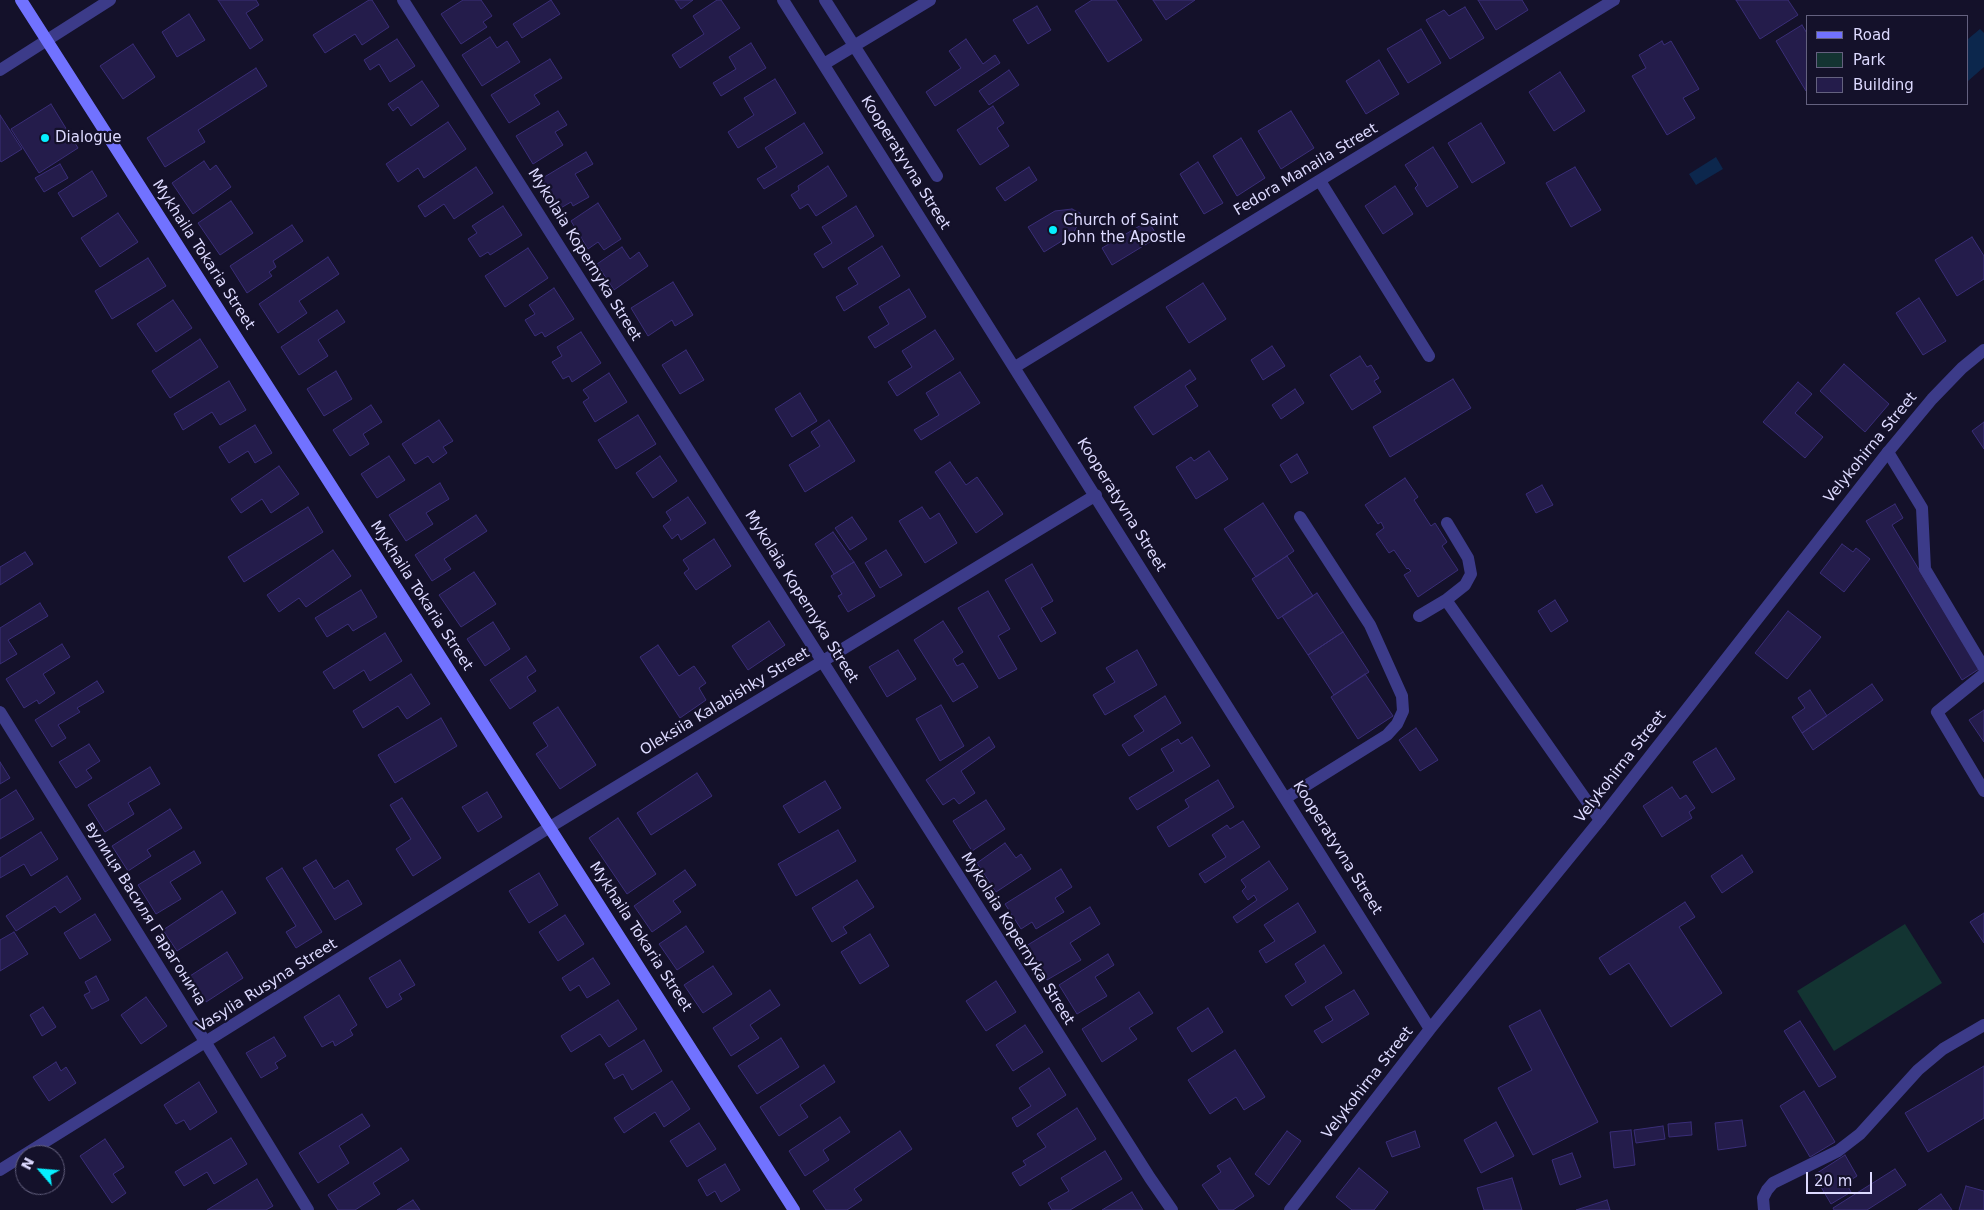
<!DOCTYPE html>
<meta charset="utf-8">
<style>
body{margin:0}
#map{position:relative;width:1984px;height:1210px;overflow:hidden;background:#14112a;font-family:"DejaVu Sans",sans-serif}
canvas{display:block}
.legend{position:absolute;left:1806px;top:15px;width:162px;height:90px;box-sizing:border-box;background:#14112a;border:1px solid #64617f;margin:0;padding:6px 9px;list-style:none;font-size:15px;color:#dddaff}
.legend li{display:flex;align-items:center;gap:10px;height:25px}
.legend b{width:25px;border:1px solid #64617f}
.north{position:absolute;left:15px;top:1145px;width:50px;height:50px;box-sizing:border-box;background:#14112a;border:1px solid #64617f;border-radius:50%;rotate:297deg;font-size:14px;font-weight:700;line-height:20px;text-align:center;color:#dddaff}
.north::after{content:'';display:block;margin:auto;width:18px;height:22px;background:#06efff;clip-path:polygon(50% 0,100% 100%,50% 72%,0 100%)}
.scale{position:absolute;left:1806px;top:1172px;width:66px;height:22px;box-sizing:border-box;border:2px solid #dddaff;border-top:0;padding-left:6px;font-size:15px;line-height:18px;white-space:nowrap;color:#dddaff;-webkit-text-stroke:4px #14112a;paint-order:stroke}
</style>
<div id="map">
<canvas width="1984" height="1210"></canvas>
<ul class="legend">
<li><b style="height:6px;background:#7172ff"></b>Road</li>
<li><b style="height:14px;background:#133432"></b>Park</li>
<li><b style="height:14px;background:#241c4b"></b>Building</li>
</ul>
<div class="north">N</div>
<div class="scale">20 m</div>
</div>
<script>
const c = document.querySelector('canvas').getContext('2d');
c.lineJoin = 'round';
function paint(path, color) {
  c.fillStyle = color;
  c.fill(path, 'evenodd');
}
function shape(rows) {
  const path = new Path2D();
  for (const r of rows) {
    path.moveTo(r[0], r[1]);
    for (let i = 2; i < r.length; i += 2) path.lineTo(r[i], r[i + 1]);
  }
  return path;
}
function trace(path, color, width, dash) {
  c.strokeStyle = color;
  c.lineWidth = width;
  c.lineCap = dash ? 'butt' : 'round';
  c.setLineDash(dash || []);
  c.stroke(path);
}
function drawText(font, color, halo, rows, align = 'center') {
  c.font = font + ' "DejaVu Sans",sans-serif';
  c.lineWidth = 4.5;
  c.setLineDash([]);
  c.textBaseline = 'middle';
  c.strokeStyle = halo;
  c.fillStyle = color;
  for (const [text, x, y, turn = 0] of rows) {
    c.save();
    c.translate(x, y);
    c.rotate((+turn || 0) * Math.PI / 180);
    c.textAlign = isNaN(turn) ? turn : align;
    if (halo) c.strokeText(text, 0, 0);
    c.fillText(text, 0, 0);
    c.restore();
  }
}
const green = shape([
 [1905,924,1942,983,1834,1051,1797,991]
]);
const water = shape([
 [1980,29,1984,33,1984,67,1968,81,1968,39],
 [1716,157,1723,169,1696,185,1689,174]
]);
const building = shape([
 [218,0,256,0,259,5,246,13,263,40,250,49,218,0],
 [369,0,372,0,389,27,362,45,355,34,325,53,313,35,369,0],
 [463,0,481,0,492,16,483,22,487,27,461,44,441,14,463,0],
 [551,0,560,14,522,38,513,24,551,0],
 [675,0,693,0,681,9,675,0],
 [717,0,721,0,740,28,680,68,672,55,704,34,693,16,717,0],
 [1092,0,1116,0,1142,40,1108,62,1075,11,1092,0],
 [1153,0,1195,0,1166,20,1153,0],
 [1478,0,1522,0,1528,10,1496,30,1478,0],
 [1736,0,1788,0,1798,15,1760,39,1736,0],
 [1037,6,1051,30,1028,44,1013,20,1037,6],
 [1465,7,1484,38,1450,59,1426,20,1444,10,1449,16,1465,7],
 [189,14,205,40,177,57,162,32,189,14],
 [1802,25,1808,35,1806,91,1776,41,1802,25],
 [1421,29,1441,63,1408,83,1387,49,1421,29],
 [490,37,497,48,507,41,520,62,482,86,462,55,490,37],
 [397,39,415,66,390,82,379,64,370,70,364,60,397,39],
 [966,39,983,64,995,55,1000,63,935,106,926,92,961,68,949,51,966,39],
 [1662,41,1664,45,1671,41,1699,89,1683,98,1695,118,1667,135,1632,76,1646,68,1639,55,1662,41],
 [751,43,766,68,721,96,713,83,736,69,729,57,751,43],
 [133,44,155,77,123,99,100,66,133,44],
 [550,59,562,78,534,95,540,104,509,123,491,95,550,59],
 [1379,60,1399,94,1366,114,1346,81,1379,60],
 [256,68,267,86,198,130,205,142,165,167,147,138,256,68],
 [1009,70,1019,85,989,105,979,91,1009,70],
 [1560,72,1585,111,1554,131,1529,92,1560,72],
 [775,79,796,113,738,148,728,132,754,115,744,98,775,79],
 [422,81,439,106,411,126,398,107,393,111,388,104,422,81],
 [51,104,78,148,39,173,11,129,51,104],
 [993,106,1004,123,997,128,1009,146,980,165,957,130,993,106],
 [558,111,567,125,555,132,563,145,533,164,516,136,558,111],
 [1291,111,1314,148,1281,169,1258,131,1291,111],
 [0,115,22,149,1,162,0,160,0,115],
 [448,122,466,149,424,178,418,168,398,182,386,164,448,122],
 [804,123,823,153,764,189,757,179,777,167,765,148,804,123],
 [1481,123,1505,163,1472,183,1448,143,1481,123],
 [1241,138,1265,178,1237,196,1213,156,1241,138],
 [1433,147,1458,187,1427,207,1415,188,1418,185,1405,165,1433,147],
 [586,152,593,164,575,174,589,197,573,206,571,202,559,209,541,179,586,152],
 [204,161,210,170,216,165,231,187,193,214,172,183,204,161],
 [1198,162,1223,203,1204,214,1180,174,1198,162],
 [60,164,68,178,44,192,35,178,60,164],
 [828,166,847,196,816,216,808,204,800,209,791,195,799,190,798,186,828,166],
 [476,167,493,193,454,219,444,204,425,217,418,206,476,167],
 [1029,167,1037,180,1005,201,996,188,1029,167],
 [1575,167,1601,210,1571,227,1546,183,1575,167],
 [92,171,107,196,73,217,58,193,92,171],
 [1395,186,1413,214,1383,234,1365,206,1395,186],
 [231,201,253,233,220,255,198,223,231,201],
 [598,203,621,239,604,250,598,242,588,249,571,221,598,203],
 [503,206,522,235,490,255,488,252,480,257,468,239,477,233,472,226,503,206],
 [856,206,874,236,823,268,814,254,832,243,822,227,856,206],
 [1072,209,1080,213,1081,218,1073,234,1044,252,1028,227,1055,211,1072,209],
 [118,213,138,242,100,267,81,238,118,213],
 [1148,221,1158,237,1112,265,1102,248,1148,221],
 [292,225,303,241,273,261,276,267,269,272,272,276,247,293,230,266,292,225],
 [1972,237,1984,256,1984,279,1957,296,1935,260,1972,237],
 [882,246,900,276,844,311,836,297,858,284,848,268,882,246],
 [622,247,630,259,639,252,648,266,614,290,597,264,622,247],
 [528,248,548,278,505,307,485,276,528,248],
 [328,257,339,274,299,301,307,313,278,333,259,304,328,257],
 [148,258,166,286,112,319,95,291,148,258],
 [673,282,693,315,675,326,672,320,648,336,631,308,673,282],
 [1203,283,1226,319,1189,343,1166,307,1203,283],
 [554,288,574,319,545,337,542,332,535,336,525,320,535,314,529,305,554,288],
 [909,289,926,317,875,348,868,337,889,324,879,307,909,289],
 [1919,298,1946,341,1923,355,1896,313,1919,298],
 [173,300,192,328,156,352,137,324,173,300],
 [337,310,345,322,318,340,328,356,299,375,281,347,337,310],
 [935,330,954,359,897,396,888,382,912,367,902,351,935,330],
 [581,332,601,363,572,382,569,376,563,379,552,362,562,356,557,347,581,332],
 [200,339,218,367,170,398,152,371,200,339],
 [1272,346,1285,366,1263,380,1251,360,1272,346],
 [686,350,704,380,680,394,662,365,686,350],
 [1360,356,1367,367,1371,365,1379,378,1374,381,1381,392,1352,410,1330,375,1360,356],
 [1844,364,1889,404,1865,432,1820,391,1844,364],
 [1190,370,1196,379,1185,386,1198,406,1153,435,1134,407,1190,370],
 [336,371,352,399,324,416,307,389,336,371],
 [960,372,980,403,921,440,914,430,939,415,926,393,960,372],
 [609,373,627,402,595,422,583,402,589,398,583,390,609,373],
 [1453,379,1471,408,1390,457,1373,427,1453,379],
 [229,381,246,410,220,425,212,412,183,430,174,414,229,381],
 [1798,382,1812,394,1795,413,1823,437,1805,458,1763,422,1798,382],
 [1295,389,1304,403,1281,419,1272,405,1295,389],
 [800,393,817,421,792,437,775,409,800,393],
 [371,405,382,422,363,434,369,444,350,456,333,430,371,405],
 [638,415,656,444,616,469,598,440,638,415],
 [439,420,453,441,443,447,447,453,433,463,428,456,415,464,402,444,439,420],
 [829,420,855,461,805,492,789,465,820,446,811,432,829,420],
 [1984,422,1984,449,1972,431,1984,422],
 [255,425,272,453,255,463,248,451,229,463,219,447,255,425],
 [1209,451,1228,479,1196,499,1176,467,1191,457,1194,461,1209,451],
 [1297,454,1308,473,1291,483,1280,465,1297,454],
 [389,456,405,480,377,498,361,474,389,456],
 [660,456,677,481,653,498,636,473,660,456],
 [950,462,966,485,977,477,1003,514,976,533,935,472,950,462],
 [279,466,299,494,271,513,262,499,241,513,231,499,279,466],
 [1405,478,1418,497,1414,500,1431,526,1435,523,1447,542,1442,546,1458,570,1418,597,1404,575,1411,571,1408,568,1407,569,1394,550,1389,553,1376,534,1384,528,1381,522,1378,524,1365,505,1405,478],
 [440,483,449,499,426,513,433,524,406,541,389,515,440,483],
 [1542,485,1553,505,1536,513,1526,494,1542,485],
 [688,497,706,523,681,540,678,534,672,539,663,526,671,520,666,512,688,497],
 [1263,503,1294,551,1256,577,1224,529,1263,503],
 [1895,504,1903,518,1892,525,1979,669,1962,680,1866,521,1895,504],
 [308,507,323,532,244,582,228,557,308,507],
 [922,507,930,519,939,513,957,543,925,563,899,521,922,507],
 [476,515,487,531,444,559,451,569,432,581,415,555,476,515],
 [852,517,867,539,850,550,835,528,852,517],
 [833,532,854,562,834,574,815,544,833,532],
 [714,539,731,566,696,590,684,573,689,569,683,560,714,539],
 [1842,544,1853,552,1856,548,1870,559,1844,592,1820,573,1842,544],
 [333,550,351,576,306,607,299,598,279,612,267,595,333,550],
 [886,550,902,575,880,588,865,563,886,550],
 [25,552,33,564,0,585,0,567,25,552],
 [1287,556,1313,596,1278,619,1252,579,1287,556],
 [854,562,875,596,848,612,838,596,842,594,831,576,854,562],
 [1032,564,1053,601,1041,608,1056,633,1041,642,1005,580,1032,564],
 [474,572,496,604,461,627,439,595,474,572],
 [361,590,377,617,353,631,348,624,327,637,315,618,361,590],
 [988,591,1010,629,998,636,1017,669,999,679,958,608,988,591],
 [1317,593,1343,632,1308,655,1282,616,1317,593],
 [1555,600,1568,621,1551,632,1538,611,1555,600],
 [40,603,48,616,8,640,17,654,0,664,0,628,40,603],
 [1788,611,1821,637,1787,679,1755,653,1788,611],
 [769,621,785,645,748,670,732,646,769,621],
 [943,621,963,652,953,659,957,666,963,663,978,687,953,702,914,640,943,621],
 [493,622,510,649,485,666,467,639,493,622],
 [1343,632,1369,672,1334,695,1308,655,1343,632],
 [385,633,402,661,370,681,364,670,334,689,323,672,385,633],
 [62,644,70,657,43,674,55,693,39,704,37,700,24,708,6,679,62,644],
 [658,645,679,676,694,666,706,683,699,688,706,700,680,718,640,657,658,645],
 [898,650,916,679,887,697,869,667,898,650],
 [1137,650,1157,685,1105,715,1093,695,1115,682,1106,668,1137,650],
 [526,656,536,671,527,677,536,691,510,709,490,680,526,656],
 [411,674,430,704,407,719,398,706,363,728,353,711,411,674],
 [1365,674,1393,716,1358,739,1331,697,1365,674],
 [97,681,104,692,77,708,80,712,58,725,66,738,52,747,35,720,97,681],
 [1872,684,1883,700,1813,750,1802,733,1872,684],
 [1810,690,1827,716,1802,733,1792,717,1805,708,1798,698,1810,690],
 [1165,696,1181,723,1129,756,1122,745,1144,731,1134,716,1165,696],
 [941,705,964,746,940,761,916,719,941,705],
 [558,707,596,765,560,789,536,754,548,746,533,723,558,707],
 [1984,710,1984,742,1969,720,1984,710],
 [441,718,457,746,395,783,378,755,441,718],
 [1416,728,1438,760,1420,771,1399,740,1416,728],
 [989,737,995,747,961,771,975,793,959,804,954,798,943,805,926,780,989,737],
 [1192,737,1210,766,1137,810,1129,798,1174,771,1161,749,1178,739,1181,744,1192,737],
 [89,744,100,761,86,770,92,778,76,788,59,762,89,744],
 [1716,748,1735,779,1712,793,1693,762,1716,748],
 [0,762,10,778,0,784,0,762],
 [150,767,160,784,128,803,134,814,105,832,88,805,150,767],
 [697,773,712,796,651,835,637,813,697,773],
 [1218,780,1234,807,1169,847,1157,827,1189,807,1185,800,1218,780],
 [825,781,841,808,799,833,783,806,825,781],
 [1672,787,1680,799,1686,795,1695,808,1689,812,1692,818,1662,837,1643,806,1672,787],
 [16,790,34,819,0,839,0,800,16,790],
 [487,792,502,817,478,832,462,807,487,792],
 [402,798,441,858,413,876,396,849,411,839,390,805,402,798],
 [986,800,1005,829,972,851,953,821,986,800],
 [170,809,182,828,147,850,151,856,128,871,112,846,170,809],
 [618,818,656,874,627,894,589,838,618,818],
 [1243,821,1260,847,1205,883,1199,874,1226,857,1212,835,1227,825,1230,829,1243,821],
 [838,830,856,861,796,896,778,864,838,830],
 [41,832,58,859,31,876,24,864,0,878,0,858,41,832],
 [1005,843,1016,858,1021,854,1031,869,996,892,977,863,1005,843],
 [194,851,201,863,170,882,181,899,156,914,138,885,194,851],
 [1742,855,1753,872,1722,893,1711,876,1742,855],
 [316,860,334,889,348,880,362,904,335,920,303,868,316,860],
 [1269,861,1288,889,1237,923,1233,917,1257,900,1254,895,1248,900,1242,891,1246,887,1241,880,1269,861],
 [282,868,322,932,296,948,286,932,296,926,266,878,282,868],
 [1061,869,1072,887,1055,898,1064,912,1036,929,1032,922,1021,929,1005,904,1061,869],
 [685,870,696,885,673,901,681,912,652,932,634,906,685,870],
 [539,873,558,905,529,923,509,891,539,873],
 [67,876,81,899,60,913,55,906,16,931,6,916,67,876],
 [857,880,874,907,843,927,847,933,832,942,812,908,857,880],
 [222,891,236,913,177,951,163,930,222,891],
 [1685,902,1695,917,1679,927,1722,993,1671,1027,1629,963,1610,975,1599,958,1685,902],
 [1298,903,1316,932,1266,963,1259,951,1275,941,1264,925,1298,903],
 [1090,907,1100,924,1070,943,1081,960,1047,980,1026,946,1090,907],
 [1984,913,1984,943,1970,922,1984,913],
 [95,914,111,940,80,959,64,933,95,914],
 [565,915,584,944,558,961,539,932,565,915],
 [686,926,704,952,677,970,659,944,686,926],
 [14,932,28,954,0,971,0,940,14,932],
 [870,934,889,966,860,984,841,952,870,934],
 [1324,945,1342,973,1292,1006,1285,996,1306,982,1295,964,1324,945],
 [227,952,243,978,206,1002,190,976,227,952],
 [1108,954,1114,965,1095,977,1107,996,1077,1014,1059,985,1108,954],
 [593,958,610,984,587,998,579,985,570,991,562,978,593,958],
 [400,960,415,985,399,994,402,999,387,1008,369,978,400,960],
 [713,966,732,994,703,1013,684,985,713,966],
 [96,976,109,1000,92,1009,84,995,90,992,85,982,96,976],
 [996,981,1016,1012,986,1031,966,1001,996,981],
 [770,990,780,1005,750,1025,759,1038,731,1056,713,1028,770,990],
 [1354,990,1369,1014,1322,1043,1314,1031,1333,1020,1325,1007,1354,990],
 [1139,992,1153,1013,1129,1028,1137,1039,1102,1062,1082,1029,1139,992],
 [339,995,357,1025,350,1030,353,1035,335,1046,333,1041,322,1047,304,1017,339,995],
 [146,997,167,1026,141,1044,121,1015,146,997],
 [618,1000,637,1029,609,1047,600,1034,571,1052,561,1036,618,1000],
 [43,1007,56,1027,42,1036,30,1015,43,1007],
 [1208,1008,1223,1032,1192,1052,1177,1028,1208,1008],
 [1540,1010,1598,1122,1533,1155,1498,1088,1532,1070,1509,1026,1540,1010],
 [1800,1021,1836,1077,1819,1087,1784,1031,1800,1021],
 [1025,1025,1043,1052,1013,1071,996,1045,1025,1025],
 [274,1037,286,1056,275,1063,278,1068,261,1078,246,1053,274,1037],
 [781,1038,799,1067,757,1094,738,1066,781,1038],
 [644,1040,662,1071,632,1090,623,1074,614,1079,605,1064,644,1040],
 [1235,1050,1265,1097,1244,1110,1236,1097,1210,1114,1188,1080,1235,1050],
 [56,1062,61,1071,66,1067,76,1083,49,1101,33,1077,56,1062],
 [824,1065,835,1082,800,1105,808,1117,779,1136,760,1107,824,1065],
 [1984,1066,1984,1118,1928,1152,1905,1113,1984,1066],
 [1049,1068,1066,1095,1017,1127,1012,1118,1031,1106,1019,1088,1049,1068],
 [672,1081,690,1109,664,1127,655,1112,624,1133,614,1118,672,1081],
 [199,1082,217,1112,190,1130,184,1120,176,1124,164,1105,199,1082],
 [1804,1091,1835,1142,1810,1157,1780,1106,1804,1091],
 [1077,1108,1096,1139,1020,1186,1012,1173,1026,1165,1023,1161,1046,1147,1037,1134,1077,1108],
 [362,1114,370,1126,339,1146,349,1163,318,1183,299,1153,362,1114],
 [840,1117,850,1132,823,1150,829,1160,805,1176,789,1151,840,1117],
 [1742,1120,1746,1146,1718,1150,1715,1123,1742,1120],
 [1496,1122,1514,1156,1481,1173,1464,1140,1496,1122],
 [1691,1122,1692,1135,1669,1137,1668,1124,1691,1122],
 [699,1123,716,1149,687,1167,670,1141,699,1123],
 [1663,1126,1665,1139,1636,1143,1634,1130,1663,1126],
 [1631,1130,1635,1165,1614,1168,1610,1132,1631,1130],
 [900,1131,912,1149,854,1189,862,1200,847,1210,826,1210,813,1191,900,1131],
 [1287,1131,1301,1141,1269,1185,1255,1174,1287,1131],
 [1415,1131,1420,1147,1392,1157,1386,1142,1415,1131],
 [231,1138,247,1164,214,1184,207,1172,184,1186,175,1172,231,1138],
 [105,1139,124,1167,113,1174,126,1193,112,1203,80,1156,105,1139],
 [401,1148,409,1160,373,1183,380,1194,355,1210,338,1210,328,1195,401,1148],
 [1105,1151,1122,1179,1070,1210,1052,1210,1048,1203,1069,1191,1061,1178,1105,1151],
 [1572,1153,1581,1177,1560,1185,1552,1160,1572,1153],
 [1845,1155,1857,1176,1846,1183,1851,1192,1831,1204,1814,1175,1845,1155],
 [1230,1158,1254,1196,1233,1210,1219,1210,1202,1185,1221,1172,1217,1166,1230,1158],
 [725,1164,740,1190,721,1202,715,1191,707,1196,698,1180,725,1164],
 [1359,1168,1388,1192,1374,1210,1352,1210,1336,1197,1359,1168],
 [1895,1169,1906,1185,1867,1210,1834,1210,1833,1208,1895,1169],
 [1512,1178,1522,1210,1484,1210,1477,1188,1512,1178],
 [257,1179,273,1206,266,1210,207,1210,257,1179],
 [1966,1186,1984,1191,1984,1210,1959,1210,1966,1186],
 [1132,1192,1143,1210,1102,1210,1132,1192],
 [1941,1194,1952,1210,1918,1210,1941,1194],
 [413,1200,420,1210,397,1210,413,1200],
 [1607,1200,1610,1210,1576,1210,1607,1200]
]);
const lane = shape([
 [1888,452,1922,508,1925,569,1984,668],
 [1447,523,1468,558,1471,574,1465,585,1446,600,1600,820],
 [1419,616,1446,600],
 [1984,674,1937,712,1984,791],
 [1286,798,1387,735,1397,724,1403,711,1402,696,1370,625,1300,517],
 [1764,1210,1763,1198,1767,1190,1773,1183,1838,1151,1860,1134,1918,1070,1943,1049,1984,1025]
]);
const street = shape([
 [403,0,1150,1178,1172,1210],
 [783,0,1430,1029],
 [825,0,937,176],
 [824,64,930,0],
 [0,70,110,0],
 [1320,181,1429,356],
 [1015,367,1614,0],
 [0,712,206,1043,308,1210],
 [0,1170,550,827,1096,495],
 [1290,1210,1430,1029,1600,820,1888,452,1932,399,1962,368,1984,350]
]);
const secondary = shape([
 [21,0,794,1210]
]);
const markers = [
 [45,138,5,"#06efff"],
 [1053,230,5,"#06efff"]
];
const poiNames = [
 ["Dialogue",55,138],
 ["Church of Saint",1063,221],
 ["John the Apostle",1063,238]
];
const streetNames = [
 ["Kooperatyvna Street",905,163,58],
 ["Fedora Manaila Street",1306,170,-31],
 ["Mykhaila Tokaria Street",203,255,57],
 ["Mykolaia Kopernyka Street",584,255,58],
 ["Velykohirna Street",1871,448,-51],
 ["Kooperatyvna Street",1121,505,58],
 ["Mykhaila Tokaria Street",421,596,57],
 ["Mykolaia Kopernyka Street",801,597,58],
 ["Oleksiia Kalabishky Street",725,702,-31],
 ["Velykohirna Street",1621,767,-52],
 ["Kooperatyvna Street",1337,848,58],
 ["вулиця Василя Гарагонича",145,914,58],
 ["Mykhaila Tokaria Street",640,937,57],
 ["Mykolaia Kopernyka Street",1017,939,58],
 ["Vasylia Rusyna Street",267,986,-32],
 ["Velykohirna Street",1368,1083,-52]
];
paint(green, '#133432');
paint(water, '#0c274d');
paint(building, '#241c4b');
trace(building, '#3a2e78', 1);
trace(lane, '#3c3b89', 12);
trace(street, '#3c3b89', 12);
trace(secondary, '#7172ff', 12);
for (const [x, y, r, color] of markers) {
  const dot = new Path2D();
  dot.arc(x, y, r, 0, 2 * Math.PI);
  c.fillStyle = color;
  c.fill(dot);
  trace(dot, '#14112a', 2);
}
drawText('15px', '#dddaff', '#14112a', poiNames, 'left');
drawText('15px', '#dddaff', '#14112a', streetNames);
</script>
